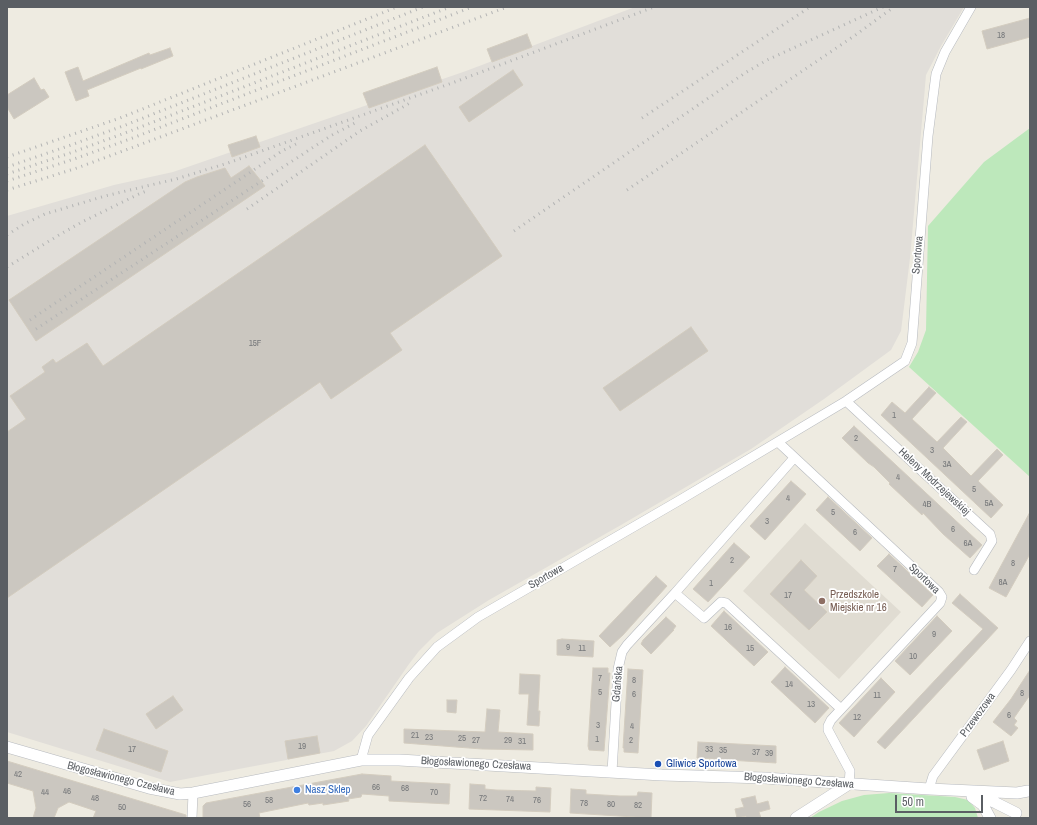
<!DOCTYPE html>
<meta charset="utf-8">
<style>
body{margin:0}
#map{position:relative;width:1037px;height:825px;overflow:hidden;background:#eeebe1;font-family:"Archivo Narrow",sans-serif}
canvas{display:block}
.frame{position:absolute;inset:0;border:8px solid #5a5e63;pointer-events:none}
.scale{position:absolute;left:895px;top:795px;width:88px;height:18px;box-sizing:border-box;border:2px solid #5a5e63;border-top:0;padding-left:5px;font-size:12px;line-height:14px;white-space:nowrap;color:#5a5e63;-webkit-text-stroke:3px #fff;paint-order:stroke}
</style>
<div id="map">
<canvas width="1037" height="825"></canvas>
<div class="frame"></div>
<div class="scale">50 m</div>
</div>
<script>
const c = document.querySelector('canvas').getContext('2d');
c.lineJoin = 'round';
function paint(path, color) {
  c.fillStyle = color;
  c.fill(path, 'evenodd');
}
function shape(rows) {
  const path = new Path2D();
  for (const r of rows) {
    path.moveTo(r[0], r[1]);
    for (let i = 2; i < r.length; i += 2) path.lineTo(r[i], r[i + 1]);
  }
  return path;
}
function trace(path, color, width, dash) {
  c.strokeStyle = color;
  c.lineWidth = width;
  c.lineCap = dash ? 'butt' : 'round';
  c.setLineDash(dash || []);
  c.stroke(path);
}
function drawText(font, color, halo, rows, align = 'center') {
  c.font = font + ' "Archivo Narrow",sans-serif';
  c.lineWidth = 3.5;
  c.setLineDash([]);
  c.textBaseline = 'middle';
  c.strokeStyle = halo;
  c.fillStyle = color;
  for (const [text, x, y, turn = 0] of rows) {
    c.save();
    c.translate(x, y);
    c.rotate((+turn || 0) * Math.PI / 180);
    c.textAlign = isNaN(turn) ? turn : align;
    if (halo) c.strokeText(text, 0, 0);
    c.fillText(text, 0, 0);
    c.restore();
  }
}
const industrial = shape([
 [635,7,964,7,941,46,926,75,910,258,901,331,891,350,824,399,751,449,621,525,489,600,437,633,419,651,409,664,366,726,352,741,334,751,170,782,7,732,7,216,114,185,173,172,466,71]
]);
const education = shape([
 [805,523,901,612,839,679,743,591]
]);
const green = shape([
 [1030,128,1030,477,909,367,918,352,926,330,928,226,984,162],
 [889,793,955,797,968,800,975,808,978,818,810,818,819,812,842,801,864,795]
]);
const building = shape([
 [1030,18,1030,37,987,49,982,31,1030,18],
 [527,34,532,47,492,62,487,49,527,34],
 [170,48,173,56,141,69,141,68,87,90,89,96,76,101,65,72,78,67,83,81,149,53,150,55,170,48],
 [437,67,442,82,369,108,363,93,437,67],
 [513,70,523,85,469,122,459,107,513,70],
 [34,78,41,90,44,89,49,97,14,119,7,107,7,95,34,78],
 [256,136,260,147,232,157,228,145,256,136],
 [425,145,502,256,390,333,402,350,331,399,320,382,7,598,7,432,26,419,10,396,45,372,42,367,53,359,56,363,87,343,103,366,425,145],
 [249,166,265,186,36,341,9,300,185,182,197,177,225,168,231,178,249,166],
 [691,327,708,351,620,411,603,388,691,327],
 [929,387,936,393,912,419,937,442,961,417,967,422,943,448,971,476,997,449,1003,455,978,481,1003,505,991,518,881,415,892,402,905,413,929,387],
 [854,426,982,545,970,558,943,534,923,513,922,515,889,484,890,483,874,467,868,463,842,438,854,426],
 [791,481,806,494,765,540,750,526,791,481],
 [828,497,872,538,860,551,816,510,828,497],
 [1030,512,1030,554,1006,597,989,588,1030,512],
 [734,543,750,557,708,602,693,589,734,543],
 [889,554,933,595,922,607,877,566,889,554],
 [801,560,817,576,804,590,827,612,809,630,770,594,801,560],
 [656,576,667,586,623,635,610,647,599,636,656,576],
 [960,594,998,628,885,749,877,742,983,629,952,603,960,594],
 [724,611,768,652,754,666,711,626,724,611],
 [937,616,952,631,910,675,895,661,937,616],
 [666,617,676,626,673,630,674,630,651,654,641,644,643,640,666,617],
 [562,639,594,641,593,657,557,655,557,640,562,639],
 [785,667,829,708,815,723,771,682,785,667],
 [593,668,608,668,608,673,610,673,604,751,589,750,588,746,593,668],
 [628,669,643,670,638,753,624,752,624,748,623,748,628,669],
 [1030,670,1030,695,1014,718,1017,721,1014,725,1018,728,1011,736,993,722,1011,699,1030,670],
 [520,674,540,675,538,711,540,711,539,726,527,725,529,694,519,694,520,674],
 [881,678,895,692,854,737,839,723,881,678],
 [173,696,183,710,156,729,146,714,173,696],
 [447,700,457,700,456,713,447,712,447,700],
 [487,709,500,710,498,732,533,734,533,750,482,749,404,743,404,729,485,732,487,709],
 [104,729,168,751,161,772,96,750,104,729],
 [317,736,320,753,288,759,285,741,317,736],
 [1003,741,1009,761,984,770,977,750,1003,741],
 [698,742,776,746,776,763,697,758,698,742],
 [7,761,186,815,186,818,93,818,96,811,69,802,58,808,54,818,33,818,36,808,33,791,7,783,7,761],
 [362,774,391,776,391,781,450,784,449,804,389,801,389,796,362,794,361,797,348,799,349,801,323,805,323,803,309,805,308,803,259,813,260,818,203,818,203,806,206,803,362,774],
 [470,784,485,785,485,789,496,790,536,791,536,787,551,788,550,812,469,809,470,784],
 [571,789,586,790,586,794,620,796,637,796,638,792,652,793,651,818,570,813,571,789],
 [755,796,757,804,768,801,770,809,759,812,761,818,746,818,746,816,737,818,735,809,744,807,741,799,755,796]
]);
const minor = shape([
 [846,401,990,534,992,541,974,570],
 [778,442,939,592,942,597,940,603,831,720,828,726,828,730,850,771,849,784],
 [675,593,704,618,721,602,726,603,840,708],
 [361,760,368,735,409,678,437,647,478,617,680,500,846,401,905,361,912,343,928,136,936,74,945,52,971,7],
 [612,772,618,669,622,652,627,645,675,593,794,458],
 [929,789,933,776,1011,670,1030,641],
 [192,818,193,793]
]);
const tertiary = shape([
 [7,747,149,788,180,794,193,793,361,760,399,760,662,775,765,778,929,789,1017,793,1028,791],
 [975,794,996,803,1016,813],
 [972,797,983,805,990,818],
 [796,818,849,784]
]);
const rail = shape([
 [642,118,810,7],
 [7,157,120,118,397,7],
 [7,167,71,145,123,126,423,7],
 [7,174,73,152,125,133,450,7],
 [7,181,74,159,130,139,472,7],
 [7,190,77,168,131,148,507,7],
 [627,190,854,36,894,7],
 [247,209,360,131,410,103],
 [514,231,745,73,767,60,883,7],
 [7,235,24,224,45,214,105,196,176,179,228,163,452,83,654,7],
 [7,267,59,235,82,222,139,194,149,190],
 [30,320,282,151,298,143],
 [36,329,332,135,357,122]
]);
const markers = [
 [822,601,4,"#8d6e63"],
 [658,764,4,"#1a4fb4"],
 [297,790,4,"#3f7fe0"]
];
const numberNames = [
 ["18",1001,36],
 ["15F",255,344],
 ["1",894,416],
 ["2",856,439],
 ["3",932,451],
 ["3A",947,465],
 ["4",898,478],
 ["5",974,490],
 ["4",788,499],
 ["5A",989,504],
 ["4B",927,505],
 ["5",833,513],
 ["3",767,522],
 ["6",953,530],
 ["6",855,533],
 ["6A",968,544],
 ["2",732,561],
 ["8",1013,564],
 ["7",895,570],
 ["8A",1003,583],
 ["1",711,584],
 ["17",788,596],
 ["16",728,628],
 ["9",934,635],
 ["9",568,648],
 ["11",582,649],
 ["15",750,649],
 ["10",913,657],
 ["7",600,679],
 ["8",634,681],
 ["14",789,685],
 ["5",600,693],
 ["8",1022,694],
 ["6",634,695],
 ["11",877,696],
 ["13",811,705],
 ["6",1009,716],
 ["12",857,718],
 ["3",598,726],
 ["4",632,727],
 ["21",415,736],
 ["23",429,738],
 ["25",462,739],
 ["1",597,740],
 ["27",476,741],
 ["29",508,741],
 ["2",631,741],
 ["31",522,742],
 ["19",302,747],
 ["17",132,750],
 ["33",709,750],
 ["35",723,751],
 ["37",756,753],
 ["39",769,754],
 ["42",18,775],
 ["66",376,788],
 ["68",405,789],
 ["46",67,792],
 ["44",45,793],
 ["70",434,793],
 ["48",95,799],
 ["72",483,799],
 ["74",510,800],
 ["58",269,801],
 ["76",537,801],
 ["78",584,804],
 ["56",247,805],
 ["80",611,805],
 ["82",638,806],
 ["50",122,808]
];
const streetNames = [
 ["Sportowa",918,255,-85],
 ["Heleny Modrzejewskiej",934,482,43],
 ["Sportowa",546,577,-30],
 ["Sportowa",924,579,44],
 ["Gdańska",618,684,-85],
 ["Przewozowa",978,715,-54],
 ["Błogosławionego Czesława",476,764,3],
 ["Błogosławionego Czesława",121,779,14],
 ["Błogosławionego Czesława",799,781,4]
];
const educationNames = [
 ["Przedszkole",830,595],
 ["Miejskie nr 16",830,608]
];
const transitNames = [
 ["Gliwice Sportowa",666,764]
];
const shopNames = [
 ["Nasz Sklep",305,790]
];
paint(industrial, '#e1ded9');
paint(education, '#e0dcd2');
paint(green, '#bde8bb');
paint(building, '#cbc7c0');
trace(building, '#d3ccbf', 1);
trace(minor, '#b7babf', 10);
trace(tertiary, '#b7babf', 12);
trace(minor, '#fff', 9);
trace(tertiary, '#fff', 11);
trace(rail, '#b3b4b4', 3, [1, 5]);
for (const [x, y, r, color] of markers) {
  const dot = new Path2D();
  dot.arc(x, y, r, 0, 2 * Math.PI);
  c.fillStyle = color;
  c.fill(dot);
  trace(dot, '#fff', 1.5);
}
drawText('9px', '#76787a', null, numberNames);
drawText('11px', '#5a5e63', '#fff', streetNames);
drawText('11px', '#785e54', '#fff', educationNames, 'left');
drawText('11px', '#164399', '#fff', transitNames, 'left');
drawText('11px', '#366cbe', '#fff', shopNames, 'left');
</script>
